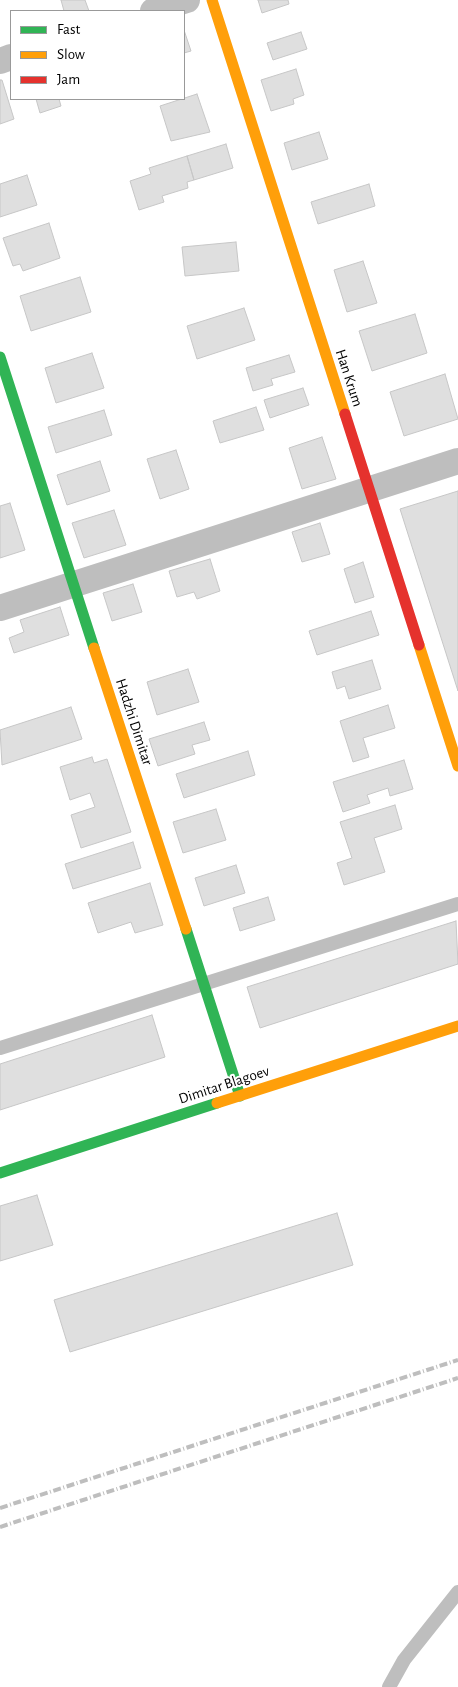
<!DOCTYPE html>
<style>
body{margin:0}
#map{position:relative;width:458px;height:1687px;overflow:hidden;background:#fff;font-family:"Alegreya Sans",sans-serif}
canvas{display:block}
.legend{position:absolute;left:10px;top:10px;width:175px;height:90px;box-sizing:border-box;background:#fff;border:1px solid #999;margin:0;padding:6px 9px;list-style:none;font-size:15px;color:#000}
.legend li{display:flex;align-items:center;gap:10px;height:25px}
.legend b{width:25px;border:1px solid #999}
</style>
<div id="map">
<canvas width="458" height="1687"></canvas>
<ul class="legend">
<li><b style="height:6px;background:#30b455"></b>Fast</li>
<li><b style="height:6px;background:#ff9f0a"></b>Slow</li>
<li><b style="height:6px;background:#e5322d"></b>Jam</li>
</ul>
</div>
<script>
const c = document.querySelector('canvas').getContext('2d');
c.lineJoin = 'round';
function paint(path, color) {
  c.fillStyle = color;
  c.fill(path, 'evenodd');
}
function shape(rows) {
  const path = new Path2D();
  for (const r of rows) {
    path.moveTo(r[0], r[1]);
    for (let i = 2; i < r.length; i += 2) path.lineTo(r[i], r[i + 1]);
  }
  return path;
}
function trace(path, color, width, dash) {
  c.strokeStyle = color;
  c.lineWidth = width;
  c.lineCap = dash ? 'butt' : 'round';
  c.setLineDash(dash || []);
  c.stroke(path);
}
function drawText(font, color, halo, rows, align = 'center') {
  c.font = font + ' "Alegreya Sans",sans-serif';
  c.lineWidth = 4;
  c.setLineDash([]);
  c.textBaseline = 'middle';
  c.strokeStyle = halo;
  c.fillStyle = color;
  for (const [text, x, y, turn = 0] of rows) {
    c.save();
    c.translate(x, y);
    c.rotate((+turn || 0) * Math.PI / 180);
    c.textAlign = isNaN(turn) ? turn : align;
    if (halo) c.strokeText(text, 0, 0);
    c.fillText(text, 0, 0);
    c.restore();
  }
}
const building = shape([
 [61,0,85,0,89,11,64,11,61,0],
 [258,0,288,0,289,4,262,13,258,0],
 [184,30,191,51,184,53,184,30],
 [301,32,307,49,273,60,267,43,301,32],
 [296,69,304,95,293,99,294,104,271,111,261,80,296,69],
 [0,80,2,80,14,119,0,124,0,80],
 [197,94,210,132,171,141,160,106,197,94],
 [36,99,59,99,61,106,40,113,36,99],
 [319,132,328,159,292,170,284,143,319,132],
 [226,144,233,168,194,180,187,156,226,144],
 [187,156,194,180,187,182,188,188,162,196,164,202,139,210,130,181,151,174,149,168,187,156],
 [27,175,37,205,0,217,0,184,27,175],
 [369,184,375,206,318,224,311,202,369,184],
 [49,223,60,258,23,271,20,264,13,266,3,238,49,223],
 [236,242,239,271,185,276,182,247,236,242],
 [363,261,377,303,347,312,334,270,363,261],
 [80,277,91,312,31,331,20,296,80,277],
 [244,308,255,340,197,359,187,326,244,308],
 [415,314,427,353,372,371,359,331,415,314],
 [92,353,104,388,56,403,45,368,92,353],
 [289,355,295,372,271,379,273,385,253,391,246,368,289,355],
 [445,374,458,419,404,436,390,392,445,374],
 [303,388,309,405,270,418,264,400,303,388],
 [256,407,264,430,220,443,213,421,256,407],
 [104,410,112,435,56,453,48,427,104,410],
 [322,437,336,479,302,489,289,448,322,437],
 [176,450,189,489,160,499,147,459,176,450],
 [100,461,110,491,67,505,57,475,100,461],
 [458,491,458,691,400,509,458,491],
 [10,503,25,550,0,558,0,506,10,503],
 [114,510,126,545,84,558,72,523,114,510],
 [320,523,330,554,302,562,292,532,320,523],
 [210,559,220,591,197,599,194,592,177,597,169,571,210,559],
 [363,562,374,597,355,603,344,569,363,562],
 [133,584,142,612,112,621,103,593,133,584],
 [60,607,69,635,14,653,9,638,24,632,20,620,60,607],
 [371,611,379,635,317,655,309,631,371,611],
 [372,660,381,689,349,699,345,686,337,689,332,672,372,660],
 [188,669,199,702,157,715,147,682,188,669],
 [388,705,395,728,363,738,369,757,353,762,340,721,388,705],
 [71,707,82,739,2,765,0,730,71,707],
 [204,722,210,740,192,745,195,754,158,766,149,739,204,722],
 [248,751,255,775,184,798,176,774,248,751],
 [92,757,94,763,107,759,131,832,81,848,71,815,95,807,90,793,70,800,60,767,92,757],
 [404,760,413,789,390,796,388,788,367,795,370,803,343,812,333,782,404,760],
 [395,805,402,829,374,838,385,872,344,885,337,863,352,858,340,822,395,805],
 [216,809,226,840,183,853,173,822,216,809],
 [133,842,141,868,73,889,65,864,133,842],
 [236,865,245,893,204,906,195,878,236,865],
 [150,883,163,925,135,933,131,922,98,933,88,903,150,883],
 [268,897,275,920,240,931,233,908,268,897],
 [456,921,458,964,260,1028,247,987,456,921],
 [152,1015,165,1057,0,1110,0,1064,152,1015],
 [37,1195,53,1245,0,1261,0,1206,37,1195],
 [337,1213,353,1265,70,1352,54,1300,337,1213]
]);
const lane = shape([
 [0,1048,458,904],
 [389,1687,404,1660,458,1592]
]);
const street = shape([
 [153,11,187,0],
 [0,61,11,57],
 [0,608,458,461]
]);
const fast = shape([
 [0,357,94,648],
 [186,929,240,1096],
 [0,1173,217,1103]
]);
const slow = shape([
 [212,0,345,414],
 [419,645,458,766],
 [94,648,186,929],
 [217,1103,458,1026]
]);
const jam = shape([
 [345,414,419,645]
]);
const rail = shape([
 [0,1508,458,1360],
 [0,1527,458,1378]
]);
const streetNames = [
 ["Han Krum",349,378,72],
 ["Hadzhi Dimitar",134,722,72],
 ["Dimitar Blagoev",224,1085,-18]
];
paint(building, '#dfdfdf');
trace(building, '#c7c7c7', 1);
trace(lane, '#bebebe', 14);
trace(street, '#bebebe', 26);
trace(fast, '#30b455', 11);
trace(slow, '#ff9f0a', 11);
trace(jam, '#e5322d', 11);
trace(rail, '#bebebe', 4, [8, 2.5, 1, 2.5]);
drawText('15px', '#000', '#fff', streetNames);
</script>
